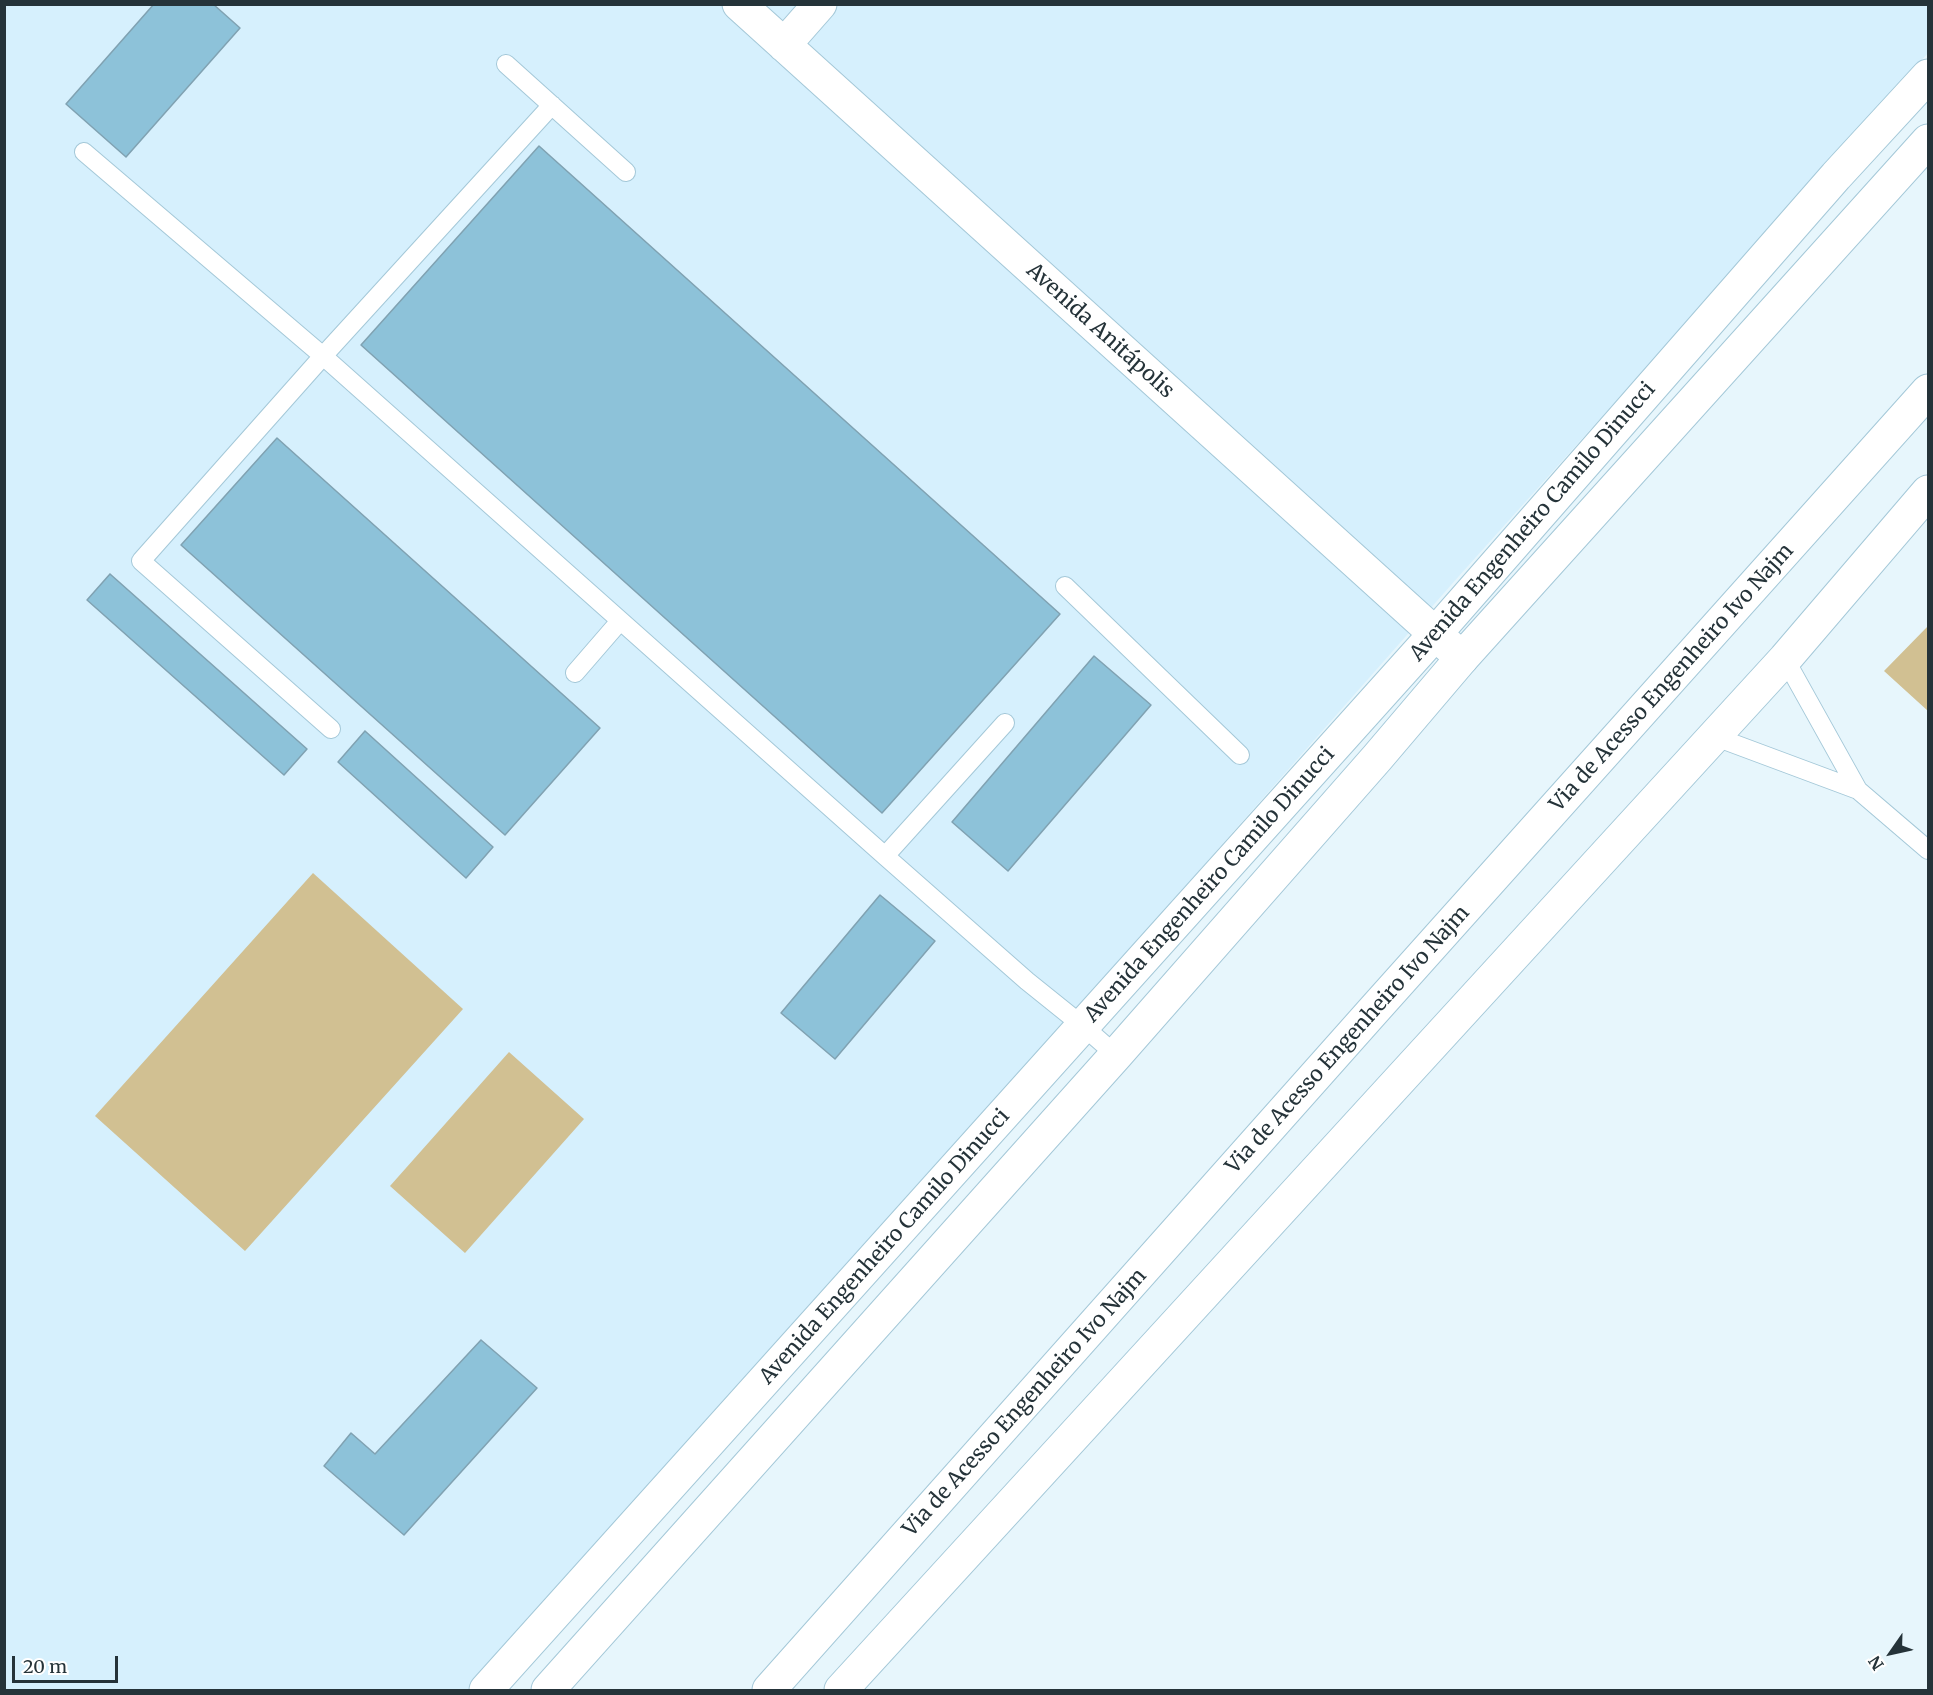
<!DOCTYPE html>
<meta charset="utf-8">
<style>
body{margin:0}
#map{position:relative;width:1933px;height:1695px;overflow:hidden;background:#e7f6fc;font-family:Merriweather,serif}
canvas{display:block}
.frame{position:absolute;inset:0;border:6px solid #253339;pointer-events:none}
.north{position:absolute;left:1861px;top:1623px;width:60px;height:60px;-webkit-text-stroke:4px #fff;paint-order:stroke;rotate:236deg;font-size:16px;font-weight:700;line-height:24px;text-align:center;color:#253339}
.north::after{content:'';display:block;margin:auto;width:21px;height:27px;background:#253339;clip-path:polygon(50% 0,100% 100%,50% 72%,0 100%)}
.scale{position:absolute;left:12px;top:1656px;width:106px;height:27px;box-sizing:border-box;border:3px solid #253339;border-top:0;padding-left:8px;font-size:18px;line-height:21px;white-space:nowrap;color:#253339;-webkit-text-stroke:4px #fff;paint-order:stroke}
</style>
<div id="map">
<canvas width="1933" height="1695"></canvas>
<div class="frame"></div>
<div class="north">N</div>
<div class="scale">20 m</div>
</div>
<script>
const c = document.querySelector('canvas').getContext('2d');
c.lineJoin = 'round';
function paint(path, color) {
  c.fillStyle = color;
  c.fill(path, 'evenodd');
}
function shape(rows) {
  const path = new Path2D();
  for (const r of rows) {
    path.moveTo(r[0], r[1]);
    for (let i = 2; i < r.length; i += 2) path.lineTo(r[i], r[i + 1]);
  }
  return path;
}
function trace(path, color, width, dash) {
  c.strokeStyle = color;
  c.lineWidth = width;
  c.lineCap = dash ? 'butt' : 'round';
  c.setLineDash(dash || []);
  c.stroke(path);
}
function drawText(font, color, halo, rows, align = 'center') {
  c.font = font + ' Merriweather,serif';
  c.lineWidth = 5;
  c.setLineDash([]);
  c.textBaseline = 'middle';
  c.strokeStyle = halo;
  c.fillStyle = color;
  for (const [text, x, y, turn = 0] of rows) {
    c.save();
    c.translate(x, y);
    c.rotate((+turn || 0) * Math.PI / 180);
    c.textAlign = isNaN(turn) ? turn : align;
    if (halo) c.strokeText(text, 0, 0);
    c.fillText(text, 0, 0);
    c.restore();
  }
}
const built = shape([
 [5,5,1928,5,1928,53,1459,576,476,1690,5,1690]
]);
const green = shape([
 [1928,626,1928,711,1884,671],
 [313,873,463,1009,245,1251,95,1116],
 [509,1052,584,1119,465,1253,390,1186]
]);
const building = shape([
 [154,4,213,4,240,28,126,157,66,104,154,4],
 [539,146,1060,614,882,813,361,345,539,146],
 [277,438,600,728,505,835,181,545,277,438],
 [110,574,307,749,284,775,87,600,110,574],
 [1094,656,1151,705,1008,871,952,822,1094,656],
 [365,731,493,847,466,878,338,762,365,731],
 [880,895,935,941,835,1059,781,1013,880,895],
 [481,1340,537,1388,404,1535,324,1466,351,1433,375,1454,481,1340]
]);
const service = shape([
 [506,64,626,172],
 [84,152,323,356,885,856,1027,981,1083,1026,1116,1055],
 [1065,586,1240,755],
 [575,673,620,621],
 [331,729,141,561,323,356,552,105],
 [1713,736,1858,790,1785,659],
 [1858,790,1928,850],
 [885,856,1005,723]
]);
const minor = shape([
 [739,4,1462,658],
 [784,45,820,4]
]);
const tertiary = shape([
 [486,1690,1435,634,1836,176,1928,76],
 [548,1690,1116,1055,1377,758,1462,658,1928,141]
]);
const secondary = shape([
 [769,1690,1373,1011,1928,391],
 [841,1690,1785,659,1928,492]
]);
const streetNames = [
 ["Avenida Anitápolis",1100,331,42],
 ["Avenida Engenheiro Camilo Dinucci",1533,522,-49],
 ["Via de Acesso Engenheiro Ivo Najm",1672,678,-48],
 ["Avenida Engenheiro Camilo Dinucci",1210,885,-48],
 ["Via de Acesso Engenheiro Ivo Najm",1348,1040,-48],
 ["Avenida Engenheiro Camilo Dinucci",885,1247,-48],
 ["Via de Acesso Engenheiro Ivo Najm",1025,1403,-48]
];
paint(built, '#d6f0fd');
paint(green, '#d1c092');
paint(building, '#8dc2d9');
trace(building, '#80a2b2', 1.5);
trace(service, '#a4c8d8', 20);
trace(minor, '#a4c8d8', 35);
trace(tertiary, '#a4c8d8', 35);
trace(secondary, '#a4c8d8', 35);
trace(service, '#fff', 18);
trace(minor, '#fff', 33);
trace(tertiary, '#fff', 33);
trace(secondary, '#fff', 33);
drawText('21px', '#253339', '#fff', streetNames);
</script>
